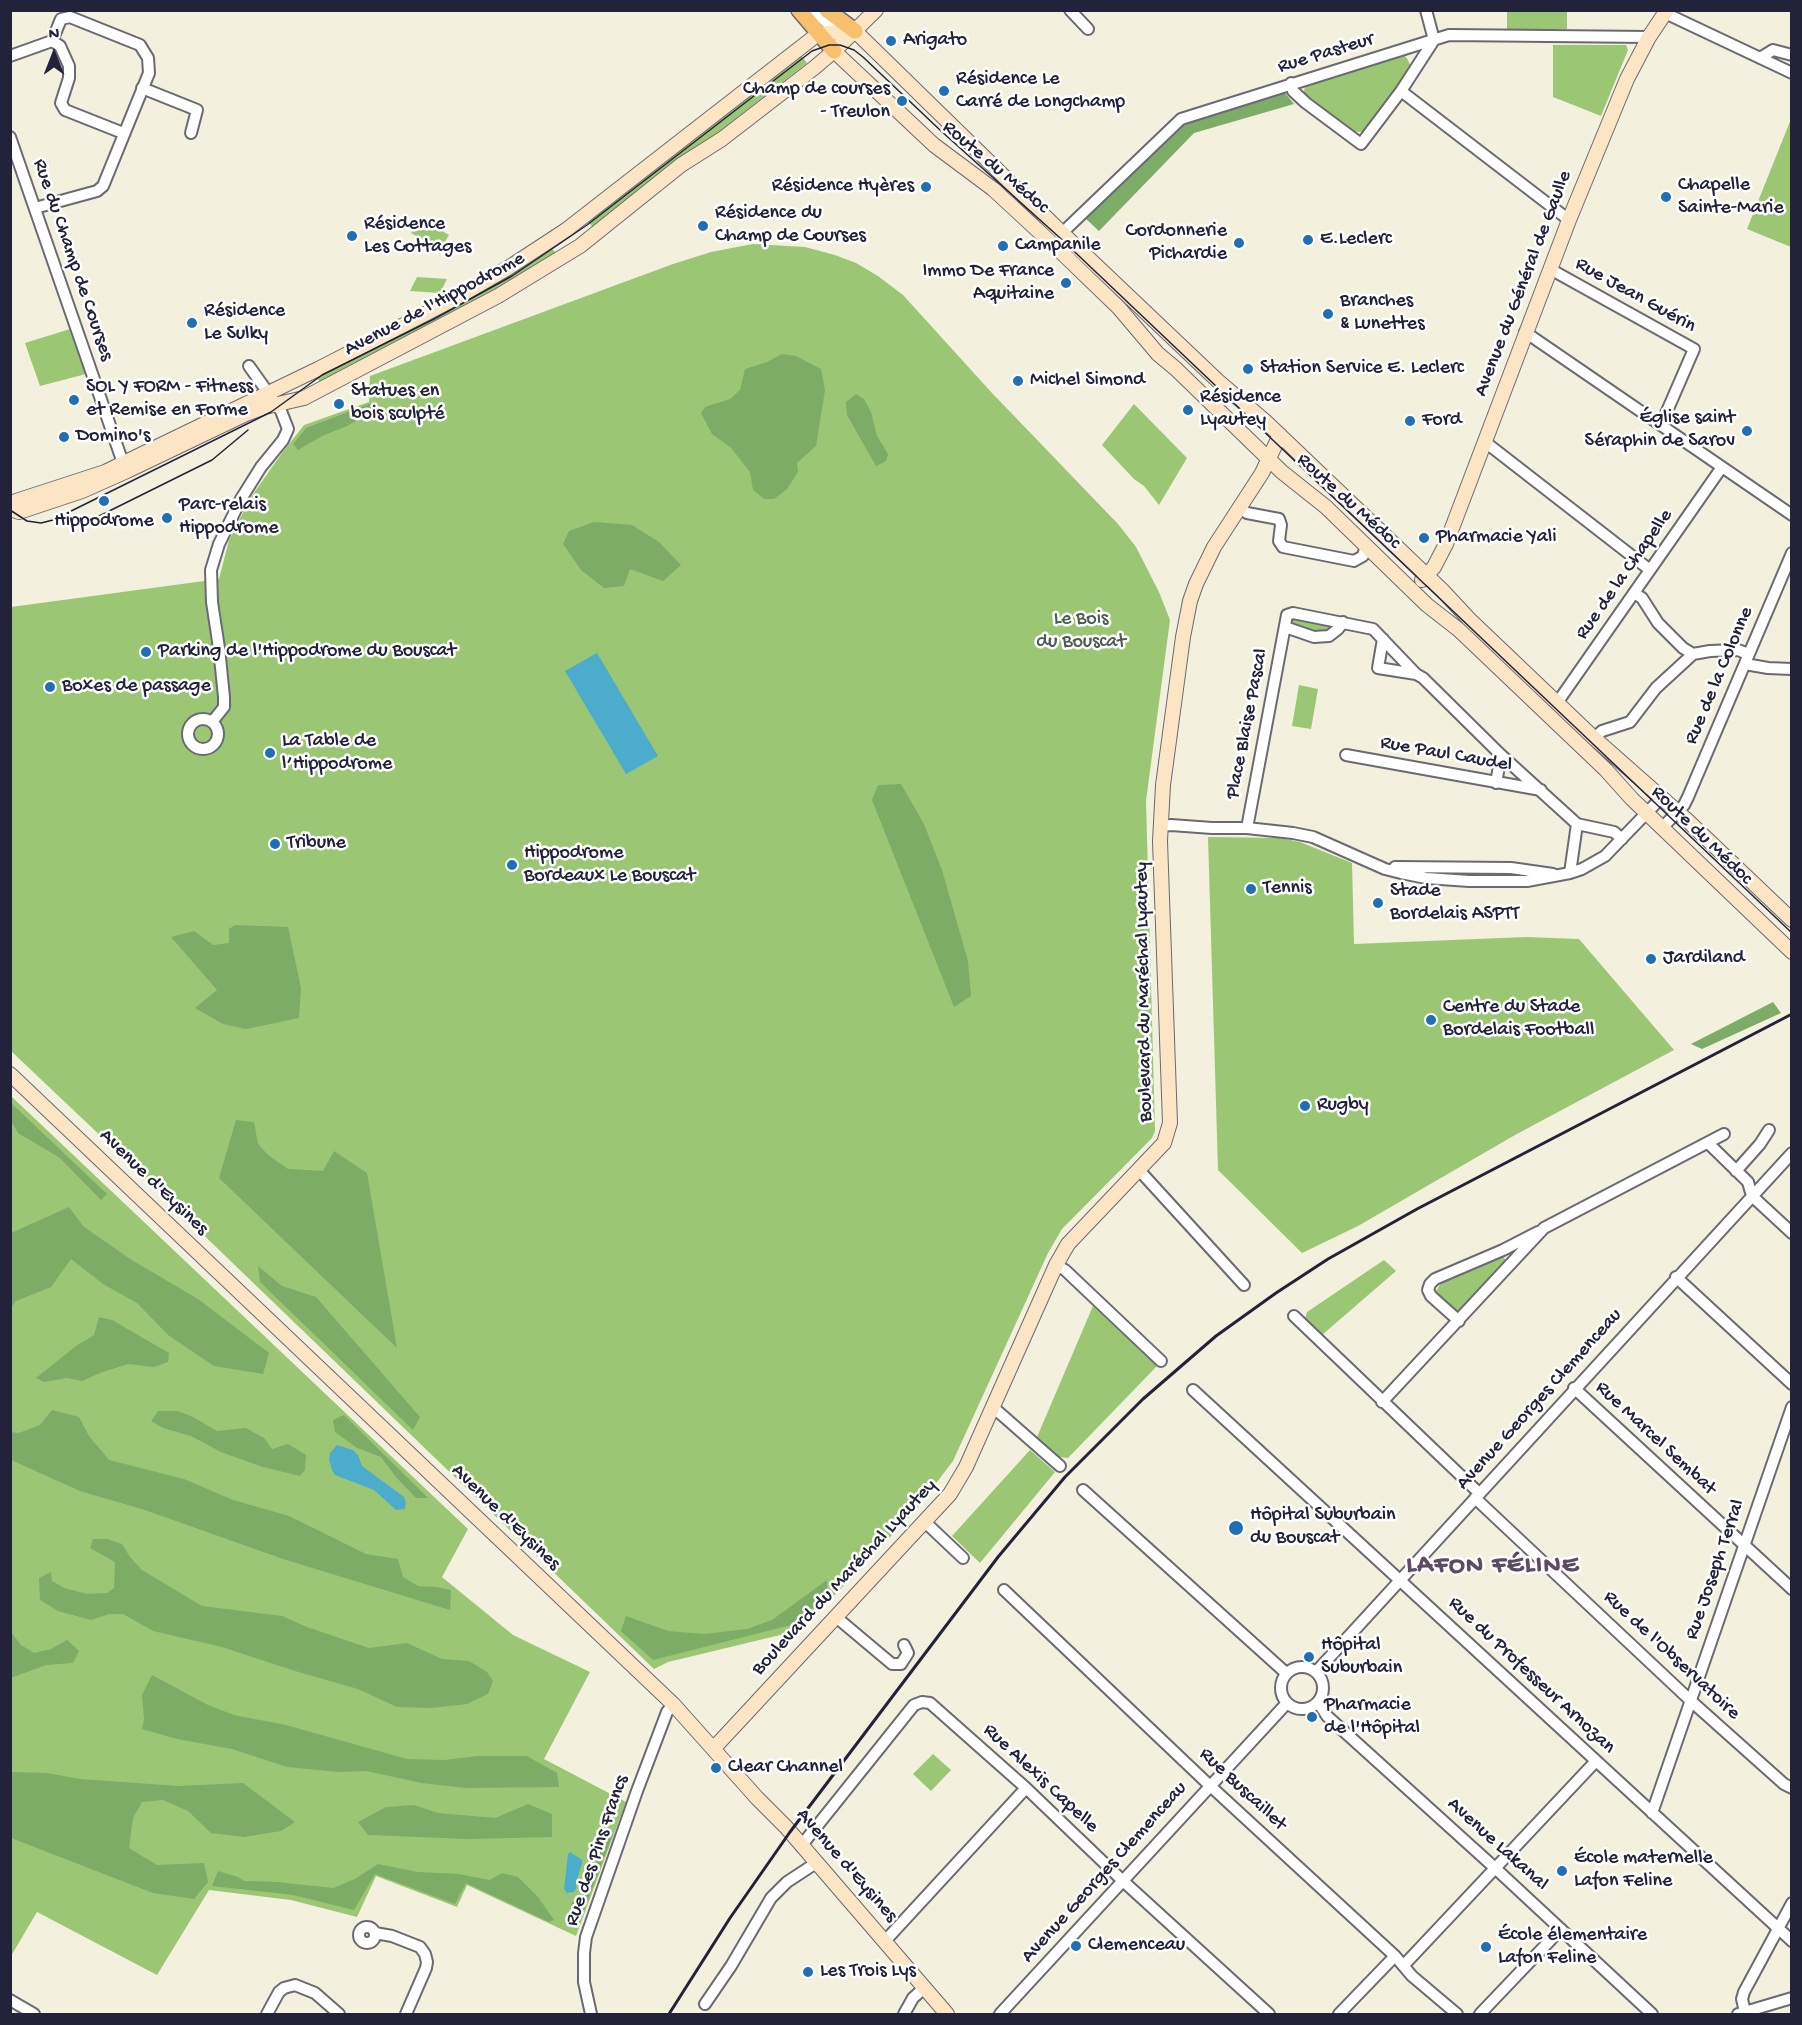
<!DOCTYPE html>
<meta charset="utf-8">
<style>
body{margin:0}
#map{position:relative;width:1802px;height:2025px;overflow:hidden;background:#f3f0de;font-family:"Gochi Hand",sans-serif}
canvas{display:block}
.frame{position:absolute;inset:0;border:12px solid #22223b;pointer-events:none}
.north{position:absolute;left:24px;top:24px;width:60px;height:60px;-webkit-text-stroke:4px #fff;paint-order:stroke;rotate:0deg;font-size:16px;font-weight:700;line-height:24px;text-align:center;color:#22223b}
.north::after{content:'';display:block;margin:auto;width:21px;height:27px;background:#22223b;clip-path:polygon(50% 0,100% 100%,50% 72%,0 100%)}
</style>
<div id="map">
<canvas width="1802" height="2025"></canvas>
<div class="frame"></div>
<div class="north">N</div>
</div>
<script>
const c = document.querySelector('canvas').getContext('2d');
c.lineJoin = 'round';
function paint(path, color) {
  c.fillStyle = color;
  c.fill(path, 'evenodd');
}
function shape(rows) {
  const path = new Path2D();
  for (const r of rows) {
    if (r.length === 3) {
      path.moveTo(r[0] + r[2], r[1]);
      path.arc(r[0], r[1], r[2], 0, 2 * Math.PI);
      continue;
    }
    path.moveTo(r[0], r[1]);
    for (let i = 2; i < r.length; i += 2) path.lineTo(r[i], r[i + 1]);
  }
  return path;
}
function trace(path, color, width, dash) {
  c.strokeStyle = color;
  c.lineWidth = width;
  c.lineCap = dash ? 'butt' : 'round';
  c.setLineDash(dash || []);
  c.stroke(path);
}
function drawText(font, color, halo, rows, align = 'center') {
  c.font = font + ' "Gochi Hand",sans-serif';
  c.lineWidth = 5;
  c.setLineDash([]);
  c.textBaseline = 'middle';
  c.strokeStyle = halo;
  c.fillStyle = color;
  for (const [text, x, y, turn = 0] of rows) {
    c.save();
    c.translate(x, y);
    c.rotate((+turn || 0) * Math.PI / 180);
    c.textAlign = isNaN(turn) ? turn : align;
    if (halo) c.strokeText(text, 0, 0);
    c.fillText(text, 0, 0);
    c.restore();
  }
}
const green = shape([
 [1507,11,1567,11,1567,29,1507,29],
 [1553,45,1626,45,1628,50,1601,116,1553,97],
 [801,55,807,63,594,229,588,221],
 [1397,55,1405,56,1408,60,1411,67,1409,72,1365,130,1360,132,1347,131,1303,94,1306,84],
 [1791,119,1791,247,1747,229],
 [420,218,449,235,440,250,411,233],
 [753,244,805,247,835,255,856,263,878,276,903,295,992,393,1118,524,1136,547,1159,592,1170,620,1146,801,1155,1131,1152,1138,1062,1229,1048,1253,953,1461,915,1511,801,1630,668,1662,654,1669,106,1141,11,1051,11,607,219,579,229,540,251,497,282,453,304,425,369,402,370,376,673,264,711,252],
 [551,247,557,255,526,275,321,384,316,376],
 [417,277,447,279,440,293,410,291],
 [70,329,86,374,40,386,25,343],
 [1134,404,1187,458,1159,505,1144,486,1134,479,1102,445],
 [1291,617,1332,625,1333,630,1315,633,1289,623],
 [1299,685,1318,689,1311,729,1292,726],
 [1208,837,1280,838,1300,842,1352,863,1354,944,1526,937,1579,939,1674,1050,1515,1135,1358,1226,1302,1253,1218,1170],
 [11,1096,468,1529,442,1577,513,1635,590,1672,544,1759,626,1802,576,1936,467,1885,457,1907,376,1876,357,1917,291,1900,209,1890,157,1975,37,1912,11,1956],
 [1503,1255,1506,1262,1461,1311,1452,1309,1439,1297,1436,1291,1443,1280],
 [1384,1260,1396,1271,1322,1335,1305,1319,1307,1312],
 [1093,1306,1157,1366,1068,1458,1059,1457,1037,1437],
 [1030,1450,1055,1472,980,1563,952,1536],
 [933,1754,951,1770,931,1791,913,1774]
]);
const forest = shape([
 [1285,93,1294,104,1194,133,1099,231,1086,219,1183,124],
 [782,354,796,356,821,369,825,390,816,446,797,463,798,472,787,489,774,499,764,499,753,490,750,472,731,448,712,434,701,413,705,407,730,399,740,390,745,369,767,362],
 [856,394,864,399,871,412,877,436,888,454,886,461,876,466,847,415,846,402],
 [372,403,376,409,347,426,322,436,298,450,293,444,306,428],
 [594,522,632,525,659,542,681,565,663,581,630,569,624,586,604,588,581,570,563,544,569,531],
 [901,784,924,824,942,870,968,961,971,996,954,1007,872,800,878,785],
 [235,925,288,927,301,988,299,1018,246,1029,223,1024,195,1008,217,990,171,937,194,931,213,945,229,943,229,929],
 [1773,1002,1781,1013,1702,1049,1691,1044],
 [10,1103,11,1103,107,1194,101,1200,60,1158,18,1133,11,1121],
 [236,1120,254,1122,258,1144,268,1155,288,1169,323,1171,334,1151,367,1173,397,1348,219,1178],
 [69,1207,83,1226,130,1259,198,1299,269,1353,263,1374,214,1366,168,1335,137,1303,103,1284,71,1259,51,1287,16,1301,11,1308,11,1233],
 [258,1266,282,1286,316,1297,420,1417,413,1430,260,1282],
 [99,1317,112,1320,169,1353,168,1362,154,1367,128,1364,100,1373,82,1381,67,1378,44,1382,36,1378,76,1346,94,1335],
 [52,1410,79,1417,89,1436,109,1460,184,1479,233,1500,289,1516,366,1554,398,1559,403,1577,418,1586,436,1587,451,1590,450,1610,283,1559,145,1510,80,1491,11,1460,11,1432,19,1433,40,1425],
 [158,1411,178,1411,193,1417,217,1431,246,1428,264,1438,272,1449,288,1444,306,1455,305,1470,300,1476,263,1467,221,1452,191,1436,163,1428,151,1421],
 [344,1415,428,1498,416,1498,395,1476,381,1457,357,1448,335,1432,333,1420],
 [93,1539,107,1539,122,1544,130,1557,142,1570,202,1606,282,1616,307,1627,369,1648,407,1643,442,1659,469,1661,487,1672,493,1681,488,1694,467,1704,432,1708,397,1707,358,1689,295,1671,222,1647,153,1631,123,1614,109,1614,91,1620,58,1611,40,1600,39,1578,51,1572,52,1581,64,1588,87,1594,107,1593,114,1588,115,1562,90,1548],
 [827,1580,827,1595,795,1624,653,1660,621,1631,626,1616,668,1631,704,1634,747,1629,772,1620],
 [11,1632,21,1645,34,1653,51,1649,67,1640,79,1651,73,1663,46,1665,11,1678],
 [152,1675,208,1705,234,1715,286,1725,407,1759,445,1760,478,1756,527,1756,557,1773,559,1787,465,1788,422,1783,366,1771,339,1772,287,1767,232,1749,177,1739,142,1729,144,1719,142,1695],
 [11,1772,47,1773,80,1779,178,1786,243,1783,295,1822,281,1831,244,1837,211,1833,188,1811,163,1800,142,1802,133,1818,129,1848,157,1865,204,1863,208,1882,194,1899,153,1893,11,1838],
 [528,1804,552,1814,552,1837,467,1839,368,1835,358,1822,386,1807,414,1805,438,1813,495,1818],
 [610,1831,613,1834,579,1923,572,1919,571,1904,579,1896,585,1896,590,1887,588,1881,597,1865,597,1854,601,1849,604,1836],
 [378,1864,418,1872,459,1874,490,1880,502,1873,518,1877,538,1897,554,1920,549,1922,466,1883,455,1904,375,1874,354,1910,293,1895,212,1886,218,1871,238,1877,244,1881,277,1882,333,1888,355,1879]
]);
const water = shape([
 [597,653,658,756,626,774,565,671],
 [337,1445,353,1450,358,1455,362,1466,404,1497,406,1503,405,1509,396,1510,374,1490,335,1475,332,1470,329,1459,330,1453],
 [570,1852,582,1860,582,1864,577,1879,576,1889,574,1892,567,1893,564,1889,568,1854]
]);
const street = shape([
 [813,10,827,23,846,29],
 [1070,10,1088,29],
 [1426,10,1434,40],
 [1665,13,1792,73],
 [52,41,60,46,69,66,69,78,61,103,65,110,123,133],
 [10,56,52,41,61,19,70,17,140,45,148,58,149,73,103,186,97,191,35,208],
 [1760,58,1773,50,1792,55],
 [1291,83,1293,91,1306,103,1361,144,1401,91,1434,40],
 [142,88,197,110,191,133],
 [1401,91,1569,220],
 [10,137,123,463],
 [1062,233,1181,119,1449,35,1649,37],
 [1550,269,1694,349,1661,425],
 [1525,332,1792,515],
 [1484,443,1489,445,1650,570],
 [1240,508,1247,513,1279,519,1281,525,1279,541,1283,547,1354,561,1363,556,1366,545],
 [1634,593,1642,598,1658,623,1683,648,1693,654],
 [1285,627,1314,637,1329,636,1338,629,1343,622],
 [1383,639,1378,668,1416,674],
 [1745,664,1768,668,1792,669],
 [1557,703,1722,467],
 [203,734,15],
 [212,722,224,707,224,697,219,648,212,602,211,570,219,544,241,499,261,467,283,440,288,429,281,411,249,366],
 [1594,738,1602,731,1630,722,1656,688,1693,654,1710,651,1738,650,1748,654],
 [1346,755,1541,790],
 [1496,783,1501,755],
 [1162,826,1171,825,1212,828,1247,828,1293,833,1313,837,1385,869,1401,873,1426,878,1469,881,1527,881,1570,873,1582,869,1605,856,1662,797],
 [1247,828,1287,615,1293,613,1373,629,1416,674,1423,678,1501,755,1577,824,1614,832,1622,839],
 [1662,828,1684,805,1688,797,1792,553],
 [1395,867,1511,868,1553,874],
 [1570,873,1577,824],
 [1708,1143,1748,1182,1752,1196,1792,1233],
 [1139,1170,1244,1285],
 [1736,1171,1760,1144,1769,1130],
 [1056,1265,1065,1270,1161,1361],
 [1676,1277,1792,1384],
 [1294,1316,1479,1493],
 [1459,1321,1431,1296,1428,1290,1430,1284,1435,1279,1503,1250,1538,1232],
 [1574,1388,1792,1589],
 [1193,1390,1792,1941],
 [1382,1402,1544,1228,1724,1134],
 [994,1408,1060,1466],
 [1083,1490,1286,1673],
 [1475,1498,1691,1701,1784,1784,1792,1788],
 [925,1522,963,1558],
 [1004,1590,1206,1782,1395,1956,1412,1976,1457,2014],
 [836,1617,892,1664,901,1664,908,1653,904,1645],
 [1302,1688,21],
 [1316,1672,1792,1153],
 [1318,1702,1327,1716,1495,1868,1652,2014],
 [1652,1813,1792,1407],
 [801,1846,914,1705,922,1702,930,1703,1026,1788,1123,1881,1269,2014],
 [367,1935,8],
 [375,1933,392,1936,420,1947,425,1954,427,1962,426,1968,406,2014],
 [885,1941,1026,1788],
 [1404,1965,1596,1761],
 [10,2000,34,2014],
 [705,2004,731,1966,771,1898,787,1882,816,1863],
 [1745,2012,1742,1999,1744,1992,1792,1903],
 [267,2014,279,1992,284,1988,295,1985,315,1993,339,2014],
 [591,2014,584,1982,584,1953,586,1937,637,1791,667,1712,673,1704],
 [904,2014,913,1998,924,1988],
 [1000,2014,1287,1703],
 [1339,2014,1395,1956],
 [1480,2014,1561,1929],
 [1738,2014,1792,1998]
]);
const secondary = shape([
 [855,31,1062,233,1218,381,1265,421,1442,590,1469,619,1594,738,1688,821,1792,920],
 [834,51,934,145,993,189,1060,251,1119,308,1158,354,1176,369,1282,472,1326,507,1427,605,1459,630,1606,770,1632,799,1792,952],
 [10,509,19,512,82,491,127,471,246,414,265,407,304,398,498,296,580,246,681,165,722,139,814,68,834,51,876,10],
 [10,509,16,501,105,472,318,369,458,297,508,268,566,230,818,34,855,31],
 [1422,580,1434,567,1446,544,1569,220,1627,79,1649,37,1667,10],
 [10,1074,673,1704,757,1798,786,1827,947,2014],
 [714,1748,950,1494,966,1467,1056,1265,1068,1244,1164,1143,1170,1123,1160,841,1163,785,1183,637,1190,601,1196,584,1214,547,1262,473,1280,435]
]);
const primary = shape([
 [799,10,834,51],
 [827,10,855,31]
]);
const tram = shape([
 [10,510,27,521,41,523,53,520,271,412,322,375,434,319,512,276,587,225,812,51,829,45,840,45,854,50,863,57,940,130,1059,237,1792,933],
 [77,527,212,460,248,430]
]);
const rail = shape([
 [669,2014,730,1918,790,1832,998,1557,1065,1477,1143,1399,1216,1336,1276,1293,1328,1259,1417,1209,1792,1014]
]);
const markers = [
 [891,41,6,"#1f6fb2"],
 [944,91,6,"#1f6fb2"],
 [902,101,6,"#1f6fb2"],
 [926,187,6,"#1f6fb2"],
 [1666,197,6,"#1f6fb2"],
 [703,226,6,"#1f6fb2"],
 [352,236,6,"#1f6fb2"],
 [1308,240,6,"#1f6fb2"],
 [1239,243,6,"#1f6fb2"],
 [1003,246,6,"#1f6fb2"],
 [1066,283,6,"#1f6fb2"],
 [1328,314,6,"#1f6fb2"],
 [192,323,6,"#1f6fb2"],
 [1248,369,6,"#1f6fb2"],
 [1018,381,6,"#1f6fb2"],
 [74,400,6,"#1f6fb2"],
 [339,404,6,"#1f6fb2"],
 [1188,410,6,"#1f6fb2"],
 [1410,421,6,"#1f6fb2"],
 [1747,431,6,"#1f6fb2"],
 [64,437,6,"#1f6fb2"],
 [104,501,6,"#1f6fb2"],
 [167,518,6,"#1f6fb2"],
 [1424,538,6,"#1f6fb2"],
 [146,652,6,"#1f6fb2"],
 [50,687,6,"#1f6fb2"],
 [270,753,6,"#1f6fb2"],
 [275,844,6,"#1f6fb2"],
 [512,865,6,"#1f6fb2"],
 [1251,889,6,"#1f6fb2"],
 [1378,903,6,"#1f6fb2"],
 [1651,959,6,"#1f6fb2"],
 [1431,1020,6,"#1f6fb2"],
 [1305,1106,6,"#1f6fb2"],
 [1236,1528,8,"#1f6fb2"],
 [1309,1657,6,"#1f6fb2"],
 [1312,1717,6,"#1f6fb2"],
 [716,1768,6,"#1f6fb2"],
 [1562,1871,6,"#1f6fb2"],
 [1076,1946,6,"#1f6fb2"],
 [1486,1947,6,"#1f6fb2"],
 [808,1972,6,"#1f6fb2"]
];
const poiNames = [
 ["Arigato",903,41],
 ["Résidence Le",956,80],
 ["Carré de Longchamp",956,103],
 ["Champ de courses",890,90,"right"],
 ["- Treulon",890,113,"right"],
 ["Chapelle",1678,186],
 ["Sainte-Marie",1678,209],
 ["Résidence Hyères",914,187,"right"],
 ["Résidence du",715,214],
 ["Champ de Courses",715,237],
 ["Résidence",364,225],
 ["Les Cottages",364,248],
 ["Cordonnerie",1227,232,"right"],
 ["Pichardie",1227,255,"right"],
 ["E.Leclerc",1320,240],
 ["Campanile",1015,246],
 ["Immo De France",1054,272,"right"],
 ["Aquitaine",1054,295,"right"],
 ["Branches",1340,302],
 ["& Lunettes",1340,325],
 ["Résidence",204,312],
 ["Le Sulky",204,335],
 ["Station Service E. Leclerc",1260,369],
 ["Michel Simond",1030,381],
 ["SOL Y FORM - Fitness",86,388],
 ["et Remise en Forme",86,411],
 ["Statues en",351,392],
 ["bois sculpté",351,415],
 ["Résidence",1200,398],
 ["Lyautey",1200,421],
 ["Église saint",1735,419,"right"],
 ["Séraphin de Sarov",1735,442,"right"],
 ["Ford",1422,421],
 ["Domino's",76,437],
 ["Parc-relais",179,506],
 ["Hippodrome",179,529],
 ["Hippodrome",104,522,"center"],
 ["Pharmacie Yali",1436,538],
 ["Parking de l'Hippodrome du Bouscat",158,652],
 ["Boxes de passage",62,687],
 ["La Table de",282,742],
 ["l’Hippodrome",282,765],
 ["Tribune",287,844],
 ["Hippodrome",524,854],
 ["Bordeaux Le Bouscat",524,877],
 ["Tennis",1263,889],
 ["Stade",1390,892],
 ["Bordelais ASPTT",1390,915],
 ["Jardiland",1663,959],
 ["Centre du Stade",1443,1008],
 ["Bordelais Football",1443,1031],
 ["Rugby",1317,1106],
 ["Hôpital Suburbain",1250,1516],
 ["du Bouscat",1250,1539],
 ["Hôpital",1321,1646],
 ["Suburbain",1321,1669],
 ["Pharmacie",1324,1706],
 ["de l'Hôpital",1324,1729],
 ["Clear Channel",728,1768],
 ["École maternelle",1574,1859],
 ["Lafon Feline",1574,1882],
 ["École élementaire",1498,1936],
 ["Lafon Feline",1498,1959],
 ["Clemenceau",1088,1946],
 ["Les Trois Lys",820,1972]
];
const streetNames = [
 ["Rue Pasteur",1326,54,-17],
 ["Route du Médoc",995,168,40],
 ["Rue du Champ de Courses",72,260,71],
 ["Avenue du Général de Gaulle",1524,284,-69],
 ["Rue Jean Guérin",1635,296,29],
 ["Avenue de l'Hippodrome",435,305,-28],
 ["Route du Médoc",1348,502,42],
 ["Rue de la Chapelle",1625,575,-55],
 ["Rue de la Colonne",1720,676,-67],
 ["Place Blaise Pascal",1248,724,-79],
 ["Rue Paul Caudel",1446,755,10],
 ["Route du Médoc",1701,836,44],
 ["Boulevard du Maréchal Lyautey",1145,992,-91],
 ["Avenue d'Eysines",153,1183,44],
 ["Avenue Georges Clemenceau",1540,1400,-48],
 ["Rue Marcel Sembat",1655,1439,43],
 ["Avenue d'Eysines",505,1518,44],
 ["Rue Joseph Terral",1716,1570,-71],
 ["Boulevard du Maréchal Lyautey",845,1578,-47],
 ["Rue de l'Observatoire",1671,1656,43],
 ["Rue du Professeur Arnozan",1531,1676,43],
 ["Rue Alexis Capelle",1040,1779,43],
 ["Rue Buscaillet",1242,1790,43],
 ["Avenue Lakanal",1497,1845,42],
 ["Rue des Pins Francs",598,1851,-71],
 ["Avenue d'Eysines",846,1866,49],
 ["Avenue Georges Clemenceau",1105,1873,-48]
];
const parkNames = [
 ["Le Bois",1081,620],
 ["du Bouscat",1081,643]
];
const districtNames = [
 ["LAFON FÉLINE",1493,1567]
];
paint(green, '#9bc775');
paint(forest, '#7cac66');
paint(water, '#4badcb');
trace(street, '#6b6a74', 14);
trace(secondary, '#6b6a74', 16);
trace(primary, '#6b6a74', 18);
trace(street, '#fff', 10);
trace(secondary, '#fce5c4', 14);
trace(primary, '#f8bf6c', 15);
trace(tram, '#22223b', 1.5);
trace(rail, '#22223b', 3);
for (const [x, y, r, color] of markers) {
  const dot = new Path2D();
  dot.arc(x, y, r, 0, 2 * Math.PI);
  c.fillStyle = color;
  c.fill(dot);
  trace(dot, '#fff', 2);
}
drawText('20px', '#22223b', '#fff', poiNames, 'left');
drawText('20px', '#22223b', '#fff', streetNames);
drawText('20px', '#4c5c4f', '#fff', parkNames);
c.letterSpacing = '1.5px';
drawText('bold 26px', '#5d4b61', '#fff', districtNames);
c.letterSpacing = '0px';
</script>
